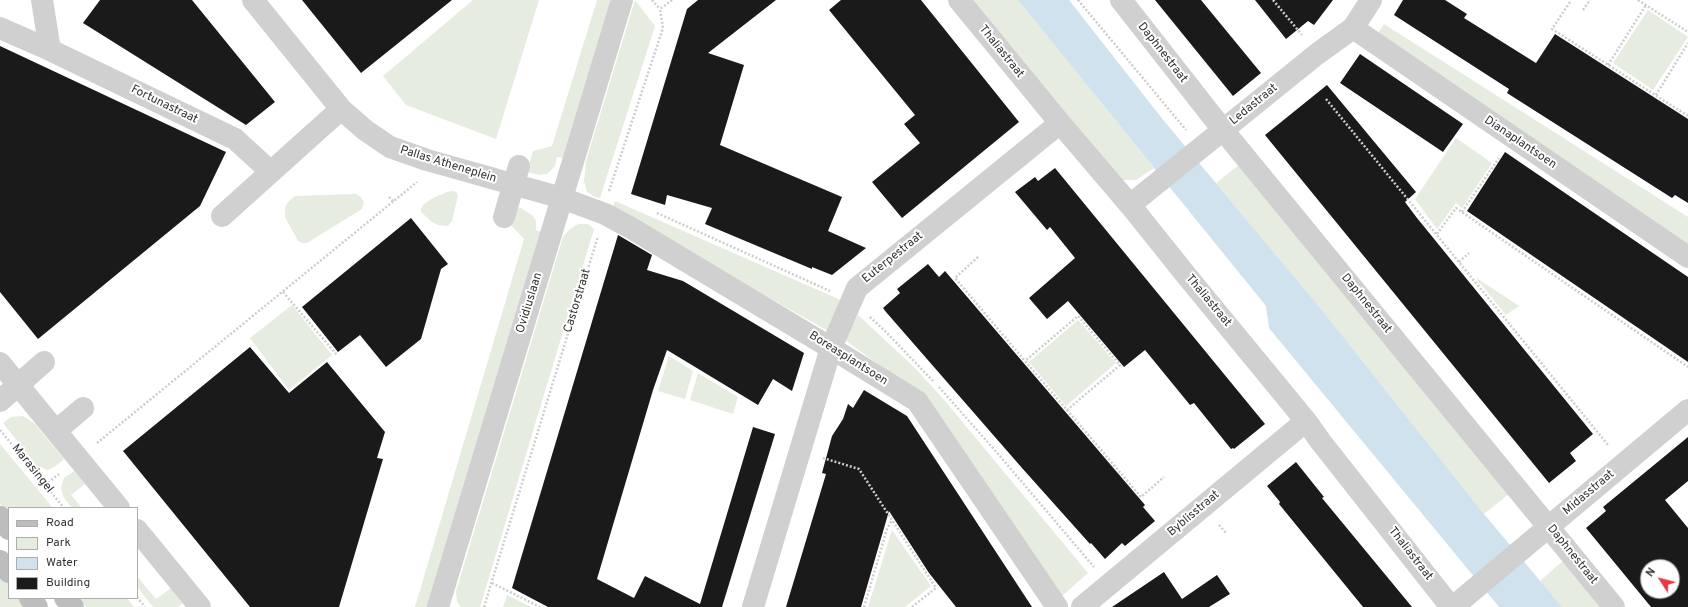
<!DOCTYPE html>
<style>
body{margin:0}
#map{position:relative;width:1688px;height:607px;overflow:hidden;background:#fff;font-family:Overpass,sans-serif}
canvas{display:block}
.legend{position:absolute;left:8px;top:507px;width:130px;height:92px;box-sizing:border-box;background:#fff;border:1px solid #adadad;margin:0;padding:5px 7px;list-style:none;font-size:12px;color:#333}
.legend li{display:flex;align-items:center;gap:8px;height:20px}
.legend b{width:20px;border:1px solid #adadad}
.north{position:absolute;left:1640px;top:559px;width:40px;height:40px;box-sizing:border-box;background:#fff;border:1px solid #adadad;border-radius:50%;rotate:306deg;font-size:11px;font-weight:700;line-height:16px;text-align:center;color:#333}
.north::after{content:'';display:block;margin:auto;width:14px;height:18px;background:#e63946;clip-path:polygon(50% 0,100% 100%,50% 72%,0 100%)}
</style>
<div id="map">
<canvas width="1688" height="607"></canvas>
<ul class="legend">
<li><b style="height:5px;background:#bdbdbd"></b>Road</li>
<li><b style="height:11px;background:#e6ecdf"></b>Park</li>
<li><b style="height:11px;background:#cfe2ee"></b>Water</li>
<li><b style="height:11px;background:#1a1a1a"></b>Building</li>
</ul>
<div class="north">N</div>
</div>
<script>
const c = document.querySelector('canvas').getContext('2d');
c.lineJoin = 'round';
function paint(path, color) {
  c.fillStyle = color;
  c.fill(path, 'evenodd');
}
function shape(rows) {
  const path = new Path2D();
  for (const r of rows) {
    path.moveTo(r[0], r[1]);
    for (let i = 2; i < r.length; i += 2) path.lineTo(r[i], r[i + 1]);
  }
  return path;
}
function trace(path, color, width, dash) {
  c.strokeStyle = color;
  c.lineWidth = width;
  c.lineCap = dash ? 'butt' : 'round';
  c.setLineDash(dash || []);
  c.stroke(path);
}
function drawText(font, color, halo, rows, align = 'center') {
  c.font = font + ' Overpass,sans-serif';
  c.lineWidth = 4;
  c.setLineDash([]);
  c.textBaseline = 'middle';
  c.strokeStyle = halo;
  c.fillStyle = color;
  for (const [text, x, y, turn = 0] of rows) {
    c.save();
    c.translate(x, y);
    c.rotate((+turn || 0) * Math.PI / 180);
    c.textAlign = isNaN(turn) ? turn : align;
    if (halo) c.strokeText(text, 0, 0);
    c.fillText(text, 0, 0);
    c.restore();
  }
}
const green = shape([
 [473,0,539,0,496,139,406,105,383,76],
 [597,0,611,0,563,158,557,157,555,166,547,174,540,175,527,172,533,151,552,146],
 [635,0,655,26,600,198,595,197,587,192,584,181,586,161],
 [971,0,1018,0,1154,168,1136,180,1122,180],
 [1648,10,1688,37,1653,90,1613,63],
 [1384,24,1688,217,1688,248,1376,36],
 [1456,138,1492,163,1462,208,1456,203,1437,229,1415,199],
 [1240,164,1510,493,1484,514,1322,310,1216,183],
 [453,191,456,192,458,195,452,221,448,226,438,225,432,222,421,212,421,208,424,204,433,198,447,192],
 [356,194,361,197,364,202,362,209,307,243,302,243,298,241,285,217,285,208,288,202,295,196],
 [615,201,843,301,830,332,612,210],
 [516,207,521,208,533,216,536,221,536,230,541,232,428,607,415,607,524,239,511,225],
 [578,224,588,224,594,229,480,607,461,607,457,602,456,591,563,237,570,229],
 [1475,277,1519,306,1506,315],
 [292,305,332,355,289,390,250,338],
 [858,315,914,367,945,401,1088,573,1061,597,920,395,845,340],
 [1078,320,1116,363,1066,406,1029,362],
 [669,356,693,371,685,399,658,391],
 [698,373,738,397,733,414,690,400],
 [23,416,34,423,64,459,57,465,48,470,37,466,3,423,11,417],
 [0,444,53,508,9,508,9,515,0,504],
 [74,471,85,484,71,495,82,508,72,508,64,498,61,488,64,478],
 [892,530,931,586,905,607,868,607],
 [1565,559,1604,607,1562,607,1540,581],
 [0,573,9,584,9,598,20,598,27,607,0,607],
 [137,576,156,599,171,588,183,603,178,607,153,607,137,587],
 [507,595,531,607,503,607],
 [78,598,127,598,134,607,86,607]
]);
const water = shape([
 [1018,0,1069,0,1164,121,1322,310,1484,514,1562,607,1499,607,1269,328,1266,306]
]);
const building = shape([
 [100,0,192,0,275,102,246,125,83,23],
 [302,0,452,0,361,73],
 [698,0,776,0,708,53,744,65,720,145,842,197,828,231,866,248,832,275,812,267,812,269,705,224,712,208,667,195,665,205,631,194,687,9],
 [841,0,921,0,1019,122,902,218,872,182,920,143,904,124,915,115,829,10],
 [1155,0,1201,0,1261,73,1233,96],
 [1255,0,1333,0,1314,25,1308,21,1286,39],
 [1403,0,1445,0,1467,14,1464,18,1536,63,1555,34,1688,119,1688,203,1675,195,1672,198,1507,93,1509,89,1394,15],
 [0,46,226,152,200,206,38,339,0,292],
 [1360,54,1463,124,1443,152,1340,83],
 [1327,85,1416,192,1405,202,1417,218,1593,434,1570,453,1576,461,1549,483,1265,135],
 [1505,152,1688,277,1688,362,1467,211],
 [1055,168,1265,424,1234,449,1233,448,1231,449,1194,403,1190,405,1145,350,1124,367,1068,301,1047,319,1029,298,1075,258,1050,227,1047,230,1015,192,1035,177,1038,181],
 [411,218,448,264,441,269,421,339,386,367,360,335,338,352,302,307],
 [618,235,652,255,647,270,683,281,804,353,792,391,773,379,758,405,667,350,653,390,597,579,634,598,645,576,700,604,753,427,775,434,722,607,548,607,512,588],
 [928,264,939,277,945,271,1145,505,1143,507,1155,521,1125,546,1122,543,1105,559,1091,543,1090,544,1022,468,886,312,883,308,900,293,897,289],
 [250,347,289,393,327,362,385,432,377,458,383,459,380,469,339,607,250,607,123,451],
 [864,390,907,416,1032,607,956,607,929,573,889,511,861,607,786,607,826,474,822,473,832,436,843,419,848,404,853,408],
 [1688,437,1688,481,1665,500,1688,528,1688,607,1651,607,1586,528,1606,511,1603,507],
 [1648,567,1672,567,1672,591,1648,591],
 [1296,462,1324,497,1322,498,1412,607,1363,607,1279,504,1280,502,1267,486],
 [1164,572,1182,599,1217,575,1230,594,1209,607,1112,607]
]);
const path = shape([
 [652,0,660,9],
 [1078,0,1186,130],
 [1273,0,1302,35],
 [1638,0,1688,32],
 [1570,2,1552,29,1688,116],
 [1583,10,1590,0],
 [1608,65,1646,5],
 [1656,95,1688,43],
 [1326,99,1608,445],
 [609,191,663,28,660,9,672,0],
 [389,197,394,202],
 [1462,212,1499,158],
 [657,213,830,291],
 [1437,234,1456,208,1688,367],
 [978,257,955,278,1025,361,1067,410,1120,365,1078,316,1025,361],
 [1459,262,1469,253],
 [283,292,337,355],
 [870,317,887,333,933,381],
 [939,387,999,455,1094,567],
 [1067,410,1141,497,1164,477],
 [0,430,64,508],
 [97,443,417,182],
 [823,458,859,469,936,588,912,607],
 [45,485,59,474],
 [1219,525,1226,533],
 [492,583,540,607],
 [137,597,145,607],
 [484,607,598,236],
 [864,607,887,529,892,520]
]);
const street = shape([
 [42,0,50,50],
 [253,0,341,109,365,130,390,147,427,160,562,198,605,214,631,228,831,348,917,401,1057,607],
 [959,0,1060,123,1130,205,1186,275,1306,421,1321,442,1451,607],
 [1121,0,1223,130,1614,607],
 [0,28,50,50,235,139,271,172],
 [1353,28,1688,257],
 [1130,205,1317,54,1353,28,1371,0],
 [222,216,341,109],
 [504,217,519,166],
 [0,363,119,508],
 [0,401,44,362],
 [56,431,83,408],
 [137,530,200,607],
 [438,607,622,0],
 [753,607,831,348,857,288,1060,123],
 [1082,607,1306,421],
 [1453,607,1688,410]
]);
const secondary = shape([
 [0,517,9,529],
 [0,561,9,572],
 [30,598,37,607],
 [65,598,73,607]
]);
const streetNames = [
 ["Thaliastraat",1001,52,51],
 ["Daphnestraat",1162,53,52],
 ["Fortunastraat",164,105,26],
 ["Ledastraat",1254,105,-39],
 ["Dianaplantsoen",1520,143,34],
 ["Pallas Atheneplein",448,165,17],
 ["Euterpestraat",893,258,-39],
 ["Castorstraat",578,301,-73],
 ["Thaliastraat",1208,301,50],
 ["Ovidiuslaan",530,303,-73],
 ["Daphnestraat",1366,304,51],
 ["Boreasplantsoen",848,359,32],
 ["Marasingel",32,469,51],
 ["Midasstraat",1589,493,-40],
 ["Byblisstraat",1194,514,-40],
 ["Thaliastraat",1410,554,52],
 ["Daphnestraat",1572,555,51]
];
paint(green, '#e6ecdf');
paint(water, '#cfe2ee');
paint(building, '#1a1a1a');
trace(path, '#cdcdcd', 2.5, [2, 2]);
trace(street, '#d0d0d0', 22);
trace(secondary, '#bdbdbd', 22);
drawText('12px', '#333', '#fff', streetNames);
</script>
